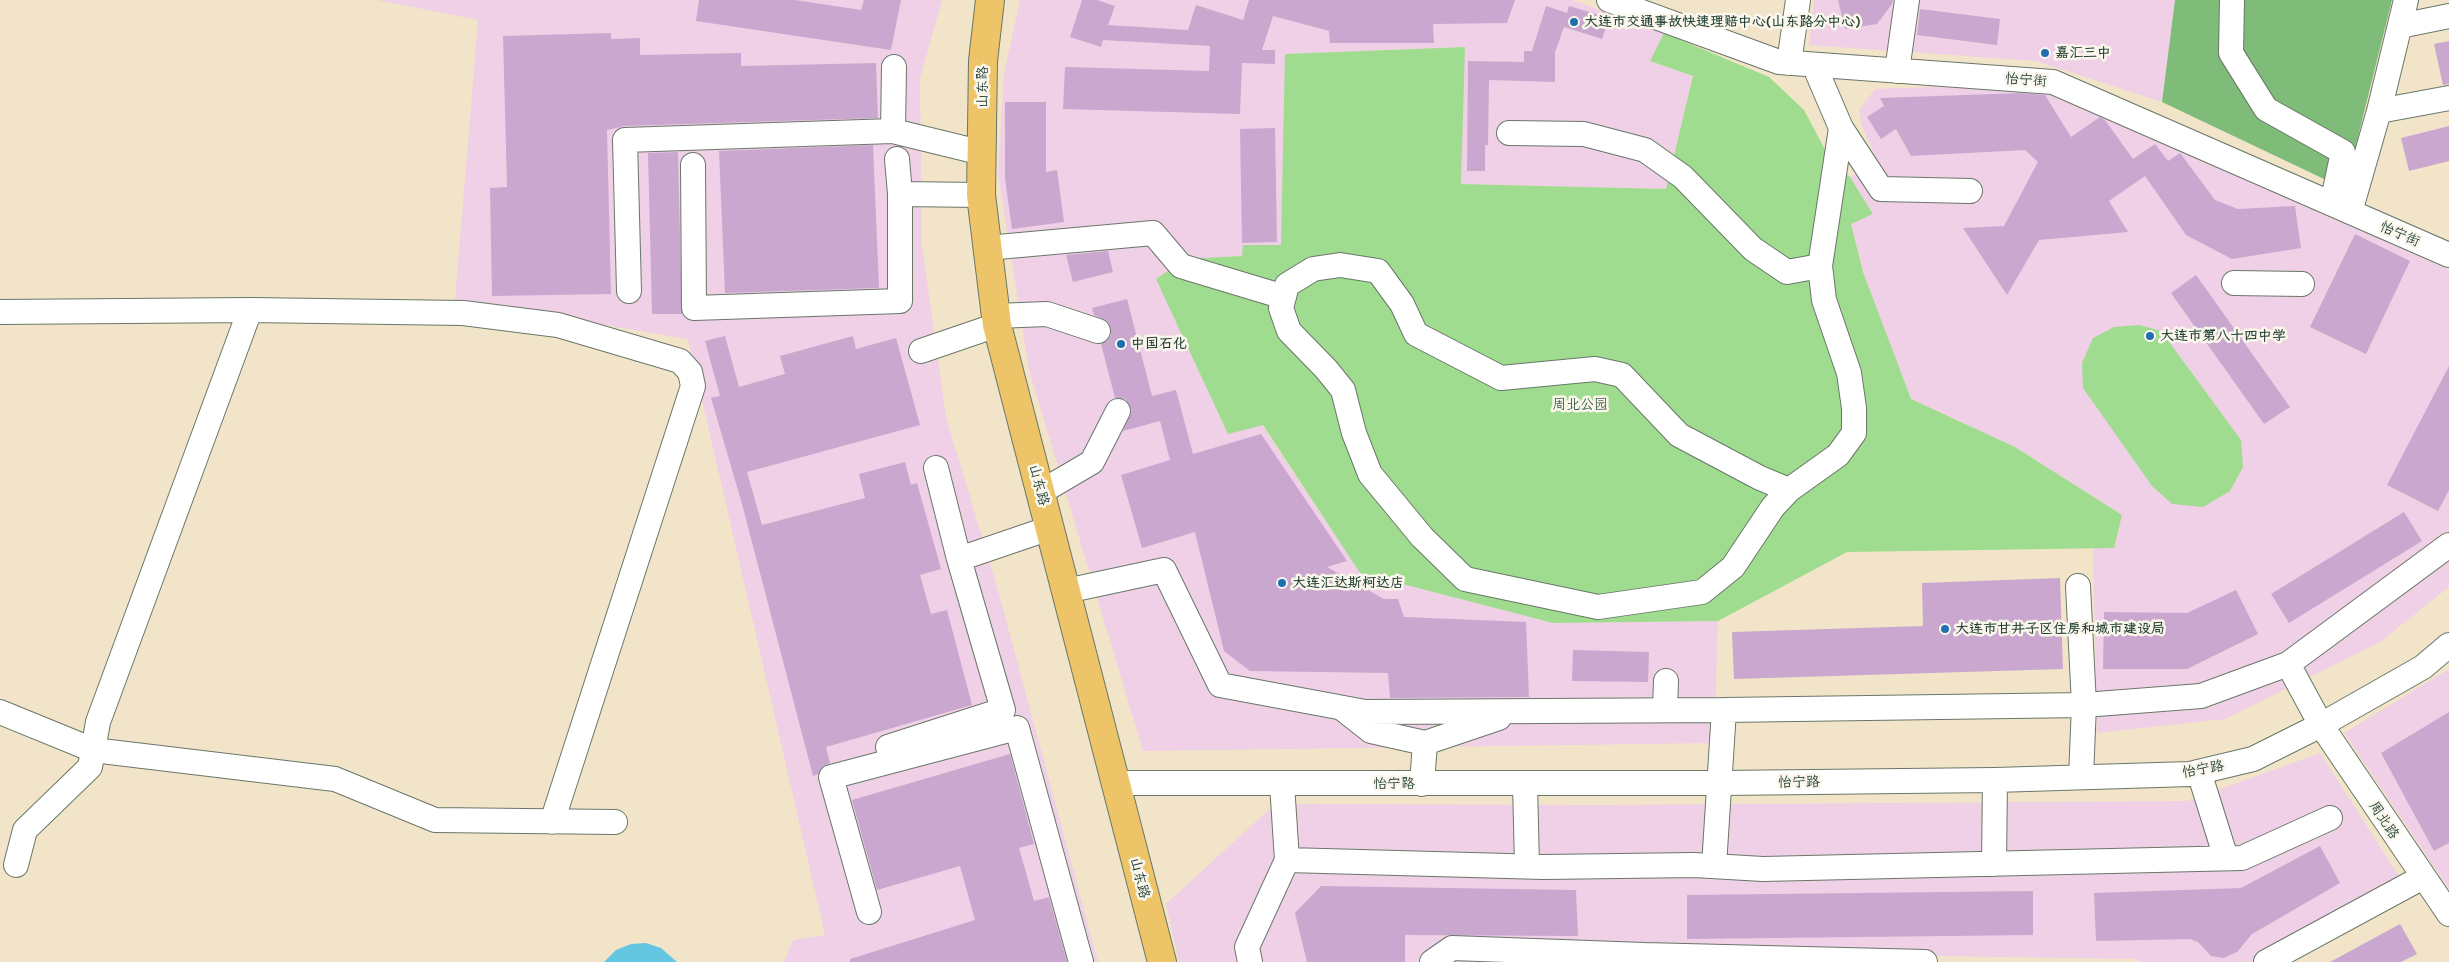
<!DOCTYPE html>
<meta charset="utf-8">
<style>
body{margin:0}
canvas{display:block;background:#f2e4c8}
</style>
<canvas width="2449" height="962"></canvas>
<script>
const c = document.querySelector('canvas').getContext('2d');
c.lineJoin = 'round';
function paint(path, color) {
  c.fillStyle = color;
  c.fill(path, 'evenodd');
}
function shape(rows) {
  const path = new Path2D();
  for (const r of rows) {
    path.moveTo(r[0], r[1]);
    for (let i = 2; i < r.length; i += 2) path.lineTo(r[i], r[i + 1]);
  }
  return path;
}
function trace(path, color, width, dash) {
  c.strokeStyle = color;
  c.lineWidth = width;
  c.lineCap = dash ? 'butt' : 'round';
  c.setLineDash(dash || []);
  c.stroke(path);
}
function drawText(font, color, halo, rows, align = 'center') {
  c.font = font + ' Mali,"LXGW WenKai TC",sans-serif';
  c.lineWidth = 5;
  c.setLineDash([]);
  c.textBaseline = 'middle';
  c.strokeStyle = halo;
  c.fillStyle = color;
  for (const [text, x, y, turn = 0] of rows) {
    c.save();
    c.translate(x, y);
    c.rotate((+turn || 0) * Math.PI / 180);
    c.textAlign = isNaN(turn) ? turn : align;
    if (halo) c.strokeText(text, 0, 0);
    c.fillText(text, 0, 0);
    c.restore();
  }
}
const built = shape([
 [377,0,942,0,920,78,922,246,946,417,998,590,1098,962,784,962,793,940,825,935,688,339,455,300,478,20],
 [1020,0,1572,0,1664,33,1650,61,1693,76,1666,189,1461,184,1464,47,1286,54,1281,245,1243,245,1243,256,1185,259,1262,425,1360,573,1553,623,1718,621,1714,743,1143,751,1029,370,998,174,1004,74],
 [1814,0,2175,0,2162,102,2036,61,1809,45],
 [2038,83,2449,270,2449,587,2380,642,2225,719,2097,733,2093,548,2114,548,2122,515,2015,447,1911,399,1863,272,1851,224,1873,214,1850,177,1877,160,1862,126,1859,110,1875,89],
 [2449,669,2449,889,2344,733],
 [2320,753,2401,879,2250,962,2142,962,2133,959,1602,951,1478,951,1471,962,1179,962,1166,904,1275,804,1601,805,2187,801]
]);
const green = shape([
 [1664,33,1769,77,1804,110,1831,161,1850,177,1873,214,1851,224,1863,272,1911,399,2015,447,2122,515,2114,548,1847,552,1718,621,1553,623,1360,573,1263,425,1228,434,1156,279,1185,259,1242,256,1243,245,1281,245,1285,54,1465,47,1461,184,1666,189,1693,76,1650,61],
 [2139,325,2161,331,2241,440,2243,467,2230,491,2203,507,2172,504,2152,486,2083,388,2082,363,2093,338,2114,327]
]);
const forest = shape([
 [2175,0,2392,0,2345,189,2162,102]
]);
const water = shape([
 [646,943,661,948,677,962,604,962,616,950,631,944]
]);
const building = shape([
 [699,0,795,0,861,10,864,0,901,0,891,50,696,21],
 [1082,0,1097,0,1115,6,1108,25,1188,30,1196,5,1243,20,1249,0,1515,0,1507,23,1433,24,1434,43,1330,43,1329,31,1273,16,1262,50,1275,50,1275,64,1242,63,1240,114,1063,109,1065,67,1209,71,1210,46,1103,40,1101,47,1070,37],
 [1838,0,1893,0,1892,4,1877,24,1845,29],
 [1546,6,1567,13,1569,6,1609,18,1602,39,1564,27,1555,52,1555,82,1489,80,1488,145,1485,145,1485,171,1467,171,1468,61,1524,62,1524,51,1532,51],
 [1920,9,2000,19,1997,45,1917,35],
 [611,33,611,39,640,38,640,55,741,53,741,66,876,63,878,118,625,126,607,130,611,294,492,296,490,188,507,187,503,36],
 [2449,41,2449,84,2443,85,2434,44],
 [2021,93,2045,95,2071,137,2100,117,2105,120,2133,159,2155,144,2168,161,2180,153,2215,200,2238,209,2295,206,2301,248,2232,259,2186,235,2145,176,2109,201,2128,232,2039,240,2007,295,1963,228,2004,226,2038,162,2025,150,1911,156,1896,129,1881,139,1867,117,1884,106,1880,98],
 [1005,102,1046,102,1046,172,1057,170,1064,222,1012,229,1005,179],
 [2449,126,2449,161,2409,171,2401,138],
 [1275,128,1277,242,1242,243,1240,129],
 [873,145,879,288,725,293,719,151],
 [678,152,682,314,652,314,648,153],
 [2355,234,2410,261,2366,354,2310,327],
 [1108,251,1113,272,1073,282,1066,255],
 [2196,275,2290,407,2264,424,2171,293],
 [1127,299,1152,396,1176,390,1193,454,1261,434,1347,561,1327,567,1384,599,1398,599,1404,617,1526,622,1529,697,1390,698,1388,673,1250,671,1224,651,1195,532,1142,548,1121,475,1170,460,1160,421,1123,431,1132,410,1125,399,1115,398,1101,344,1111,336,1111,328,1108,322,1094,315,1092,308],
 [725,336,739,387,785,374,780,356,853,336,856,349,896,338,920,425,747,472,762,525,865,498,859,474,905,462,911,485,917,483,941,569,920,575,931,614,947,610,972,705,826,747,830,763,822,767,818,774,813,776,742,504,711,398,720,396,705,341],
 [2449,366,2449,490,2438,511,2387,485],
 [2404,512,2422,541,2289,623,2271,594],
 [2060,578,2063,669,1734,679,1732,632,1923,626,1922,583],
 [2236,590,2258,634,2187,669,2103,669,2104,612,2187,613],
 [1573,650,1649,652,1648,682,1572,681],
 [2449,712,2449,843,2434,851,2381,753],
 [1010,754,1034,844,1019,848,1034,901,1049,897,1067,962,850,962,850,959,975,920,960,866,877,890,852,800],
 [2320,846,2340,883,2252,934,2237,952,2224,958,2211,956,2198,942,2190,939,2096,941,2094,893,2241,888],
 [1321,886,1576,890,1578,936,1405,935,1405,962,1307,962,1295,913],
 [2033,891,2033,935,1687,939,1687,895],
 [2400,924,2417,954,2401,962,2330,962]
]);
const minor = shape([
 [1609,0,1779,62,2053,82,2449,255],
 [2232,0,2231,53,2266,109,2343,152,2332,204],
 [2400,26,2449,16],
 [1789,63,1798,0],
 [894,67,893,131,983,153],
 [1897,71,1907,0],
 [2379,111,2449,98],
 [1841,128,1881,189,1970,191],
 [1509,133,1584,134,1645,150,1683,177,1753,249,1787,272,1820,266],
 [897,159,900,194],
 [693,165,694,308,900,301,900,194,981,195],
 [2350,212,2379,111,2406,0],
 [987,248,1153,233,1181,266,1284,297],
 [2234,283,2302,284],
 [629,291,625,140,893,131],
 [0,312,250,310,463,313,558,325,680,361,690,372,693,386,552,822],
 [996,316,1047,314,1098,331],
 [921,351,997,325],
 [936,468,959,559],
 [1789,490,1773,507,1733,567,1702,592,1598,607,1465,579,1422,537,1370,474,1354,433,1343,390,1326,369,1289,331,1281,308,1287,285,1313,269,1340,265,1378,271,1402,304,1416,334,1501,378,1595,369,1622,375,1679,435,1760,478,1789,490,1838,455,1854,433,1854,408,1849,373,1824,300,1820,266,1841,128,1814,65],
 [1041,492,1092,462,1118,411],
 [2078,586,2084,705,2081,777],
 [1066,591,1164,570,1220,685,1365,712,1724,710,2084,705,2201,696,2288,664,2449,545],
 [2288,664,2321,725,2449,914],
 [1343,709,1371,731,1425,743],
 [1665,710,1666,681],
 [0,712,93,750,335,779,435,820,615,822],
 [888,747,1003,710,959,559,1050,528],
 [2199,772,2226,858],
 [1115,783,1721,783,1995,780,2190,774,2253,759,2321,725,2423,667,2449,645],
 [1525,783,1527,866],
 [1422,784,1425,743,1499,718],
 [1287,860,1544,867,1694,865,1763,869,2242,858,2330,818],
 [1994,864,1995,780],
 [16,865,25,830,90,767,98,722,250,310],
 [1714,866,1724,710],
 [869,912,831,777,1017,728,1081,962],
 [1250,962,1247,947,1287,860,1282,784],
 [1432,962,1452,948,1644,955],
 [1645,962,1644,955,1925,962],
 [2266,962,2423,877]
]);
const major = shape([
 [990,0,983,61,981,195,997,325,1162,962]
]);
const markers = [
 [1574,22,5,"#1f6fb2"],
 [2045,53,5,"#1f6fb2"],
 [2150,336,5,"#1f6fb2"],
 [1121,344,5,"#1f6fb2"],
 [1282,583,5,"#1f6fb2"],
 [1945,629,5,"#1f6fb2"]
];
const poiNames = [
 ["大连市交通事故快速理赔中心(山东路分中心)",1584,22],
 ["嘉汇三中",2055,53],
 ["大连市第八十四中学",2160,336],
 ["中国石化",1131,344],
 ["大连汇达斯柯达店",1292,583],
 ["大连市甘井子区住房和城市建设局",1955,629]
];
const streetNames = [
 ["怡宁街",2026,80,4],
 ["山东路",983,87,-90],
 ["怡宁街",2400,234,24],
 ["山东路",1039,485,75],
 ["怡宁路",2203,769,-10],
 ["怡宁路",1799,782,-1],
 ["怡宁路",1394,784],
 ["周北路",2384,820,56],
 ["山东路",1140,878,76]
];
const parkNames = [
 ["周北公园",1580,405]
];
paint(built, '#efd0e6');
paint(green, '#9fdc90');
paint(forest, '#7fbc7a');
paint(water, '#64c7e2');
paint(building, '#caa7cf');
trace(minor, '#697768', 26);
trace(major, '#697768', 30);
trace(minor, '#fff', 24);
trace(major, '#eec469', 28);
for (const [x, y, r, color] of markers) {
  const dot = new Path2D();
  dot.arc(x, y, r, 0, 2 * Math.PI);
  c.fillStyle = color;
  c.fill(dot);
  trace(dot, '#fbf7ec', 2);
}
drawText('bold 14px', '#1f3d34', '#fbf7ec', poiNames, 'left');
drawText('14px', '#1f3d34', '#fbf7ec', streetNames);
drawText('14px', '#395d46', '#fbf7ec', parkNames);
</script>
